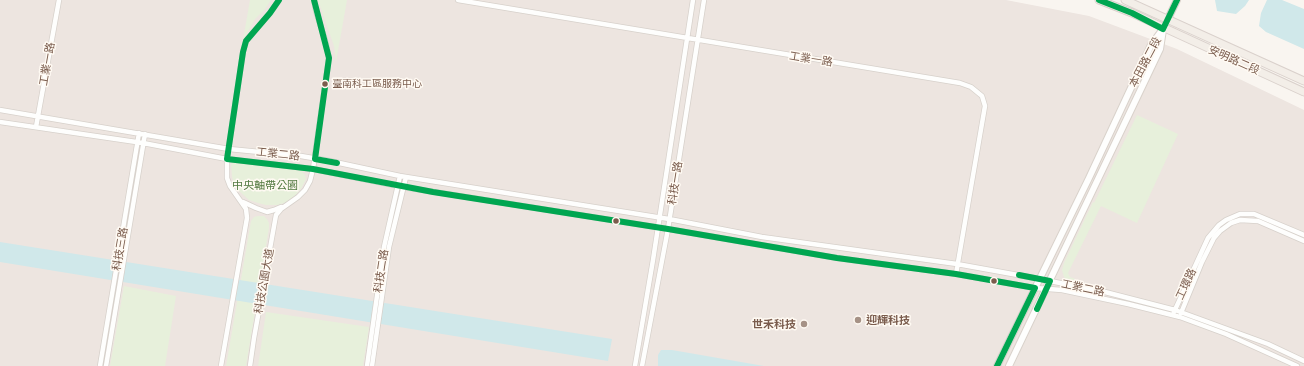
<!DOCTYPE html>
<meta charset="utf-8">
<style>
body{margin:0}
canvas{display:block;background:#f9f5f0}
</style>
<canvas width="1304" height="366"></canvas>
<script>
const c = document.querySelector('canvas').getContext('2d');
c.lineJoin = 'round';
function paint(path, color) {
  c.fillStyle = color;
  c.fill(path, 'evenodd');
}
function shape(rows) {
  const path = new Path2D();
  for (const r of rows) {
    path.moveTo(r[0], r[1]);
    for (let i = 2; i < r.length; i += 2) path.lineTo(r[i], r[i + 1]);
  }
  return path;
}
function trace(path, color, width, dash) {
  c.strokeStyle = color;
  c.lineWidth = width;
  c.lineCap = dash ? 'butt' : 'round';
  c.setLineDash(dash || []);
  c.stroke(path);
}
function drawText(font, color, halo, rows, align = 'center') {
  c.font = font + ' Ubuntu,"Noto Sans TC",sans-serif';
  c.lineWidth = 3;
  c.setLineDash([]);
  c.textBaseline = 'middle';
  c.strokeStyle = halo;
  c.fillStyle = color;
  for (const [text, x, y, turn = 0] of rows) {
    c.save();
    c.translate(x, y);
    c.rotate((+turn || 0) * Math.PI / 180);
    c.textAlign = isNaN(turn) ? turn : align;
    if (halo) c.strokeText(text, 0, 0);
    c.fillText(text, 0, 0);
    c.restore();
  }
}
const industrial = shape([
 [0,0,1006,0,1089,16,1177,49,1304,110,1304,366,0,366]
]);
const green = shape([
 [250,0,271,0,265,9,255,19,243,40],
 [318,0,347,0,336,62,334,46],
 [1137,115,1178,134,1137,223,1101,206,1068,273,1070,277,1075,279,1074,282,1066,280,1064,277,1062,270,1064,263,1093,202,1094,203],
 [239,161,302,171,305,175,306,179,302,187,295,196,287,202,278,205,266,205,258,203,249,200,239,191,234,184,232,177,231,164,234,162],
 [258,216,264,216,267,219,269,223,269,228,246,366,226,366,251,221,254,217],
 [124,286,176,296,165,366,110,366],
 [266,312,369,327,363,366,258,366]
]);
const water = shape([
 [1215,0,1249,0,1245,6,1236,14,1217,11],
 [1267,0,1282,0,1304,9,1304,49,1266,32,1259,26,1261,13],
 [0,242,612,339,608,361,0,262],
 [661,350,672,350,764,366,658,366,658,355]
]);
const street = shape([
 [458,0,960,83,971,87,982,96,985,106,956,274],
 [0,110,229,149,301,156,330,161,400,176,669,219,762,237,957,264,1040,279,1105,292,1175,310,1268,344,1304,361],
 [0,122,143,143,227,159,313,169,403,187,668,229,837,258,956,274,1035,288,1062,290,1128,304,1180,317,1226,334,1297,366],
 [36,127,59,0],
 [243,202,256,208,267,212,274,210,281,207],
 [1174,312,1208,238,1219,225,1226,220,1240,214,1254,214,1304,235],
 [1181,313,1202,262,1214,238,1220,231,1231,223,1240,220,1258,221,1304,241],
 [100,366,139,133],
 [106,366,145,134],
 [221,366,247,218,246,209,230,186,227,178,227,159,243,52,246,41,270,13,279,0],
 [250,366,254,338,276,215,281,209,298,197,305,190,310,181,313,169,329,58,325,40,316,11,314,0],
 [367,366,384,247,400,176],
 [372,366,389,247,406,177],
 [635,366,653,260,693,0],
 [642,366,668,229,704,0]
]);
const secondary = shape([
 [997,366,1089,178,1151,45,1163,29,1177,0],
 [1009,366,1160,49,1163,30]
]);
const primary = shape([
 [1099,0,1132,13,1304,92],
 [1125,0,1304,81]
]);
const bus1 = shape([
 [279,0,270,13,246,41,243,52,227,159,313,169,433,192,668,229,837,258,956,274,1035,288,997,366],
 [314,0,329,58,315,159,337,163],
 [1099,0,1132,13,1163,29,1177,0],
 [1019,275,1050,281,1037,309]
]);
const markers = [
 [325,84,3.5,"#7a5c4d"],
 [616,221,3.5,"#7a5c4d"],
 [994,281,3.5,"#7a5c4d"],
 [858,320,4,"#a69286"],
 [804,324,4,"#a69286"]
];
const busNames = [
 ["臺南科工區服務中心",332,84]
];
const streetNames = [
 ["工業一路",811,59,9],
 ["安明路二段",1234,60,24],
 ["本田路二段",1145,62,-62],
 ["工業一路",47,64,-80],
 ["工業二路",278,154,6],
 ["科技一路",675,183,-81],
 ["科技三路",120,249,-80],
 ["科技二路",381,271,-81],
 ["科技公園大道",264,281,-80],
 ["工環路",1186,284,-65],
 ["工業二路",1083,288,12]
];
const parkNames = [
 ["中央軸帶公園",265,185]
];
const poiNames = [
 ["迎輝科技",866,320],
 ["世禾科技",796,324,"right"]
];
paint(industrial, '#ede5e0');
paint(green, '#e7f0db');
paint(water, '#d0e8ea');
trace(street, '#d7d1cb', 6);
trace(secondary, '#d9d2cb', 8);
trace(primary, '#dad1cc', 9);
trace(street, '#fefefd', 4.5);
trace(secondary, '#fefefd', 6);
trace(primary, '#f3eee8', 7);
trace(bus1, '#00a651', 6);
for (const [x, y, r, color] of markers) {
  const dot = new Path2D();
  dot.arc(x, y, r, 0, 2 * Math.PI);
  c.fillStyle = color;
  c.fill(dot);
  trace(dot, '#fffaf3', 1.5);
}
drawText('10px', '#7a5c4d', '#fffaf3', busNames, 'left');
drawText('11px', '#7a5c4d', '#fffaf3', streetNames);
drawText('11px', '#537a41', '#fffaf3', parkNames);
drawText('bold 11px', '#7a5c4d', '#fffaf3', poiNames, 'left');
</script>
